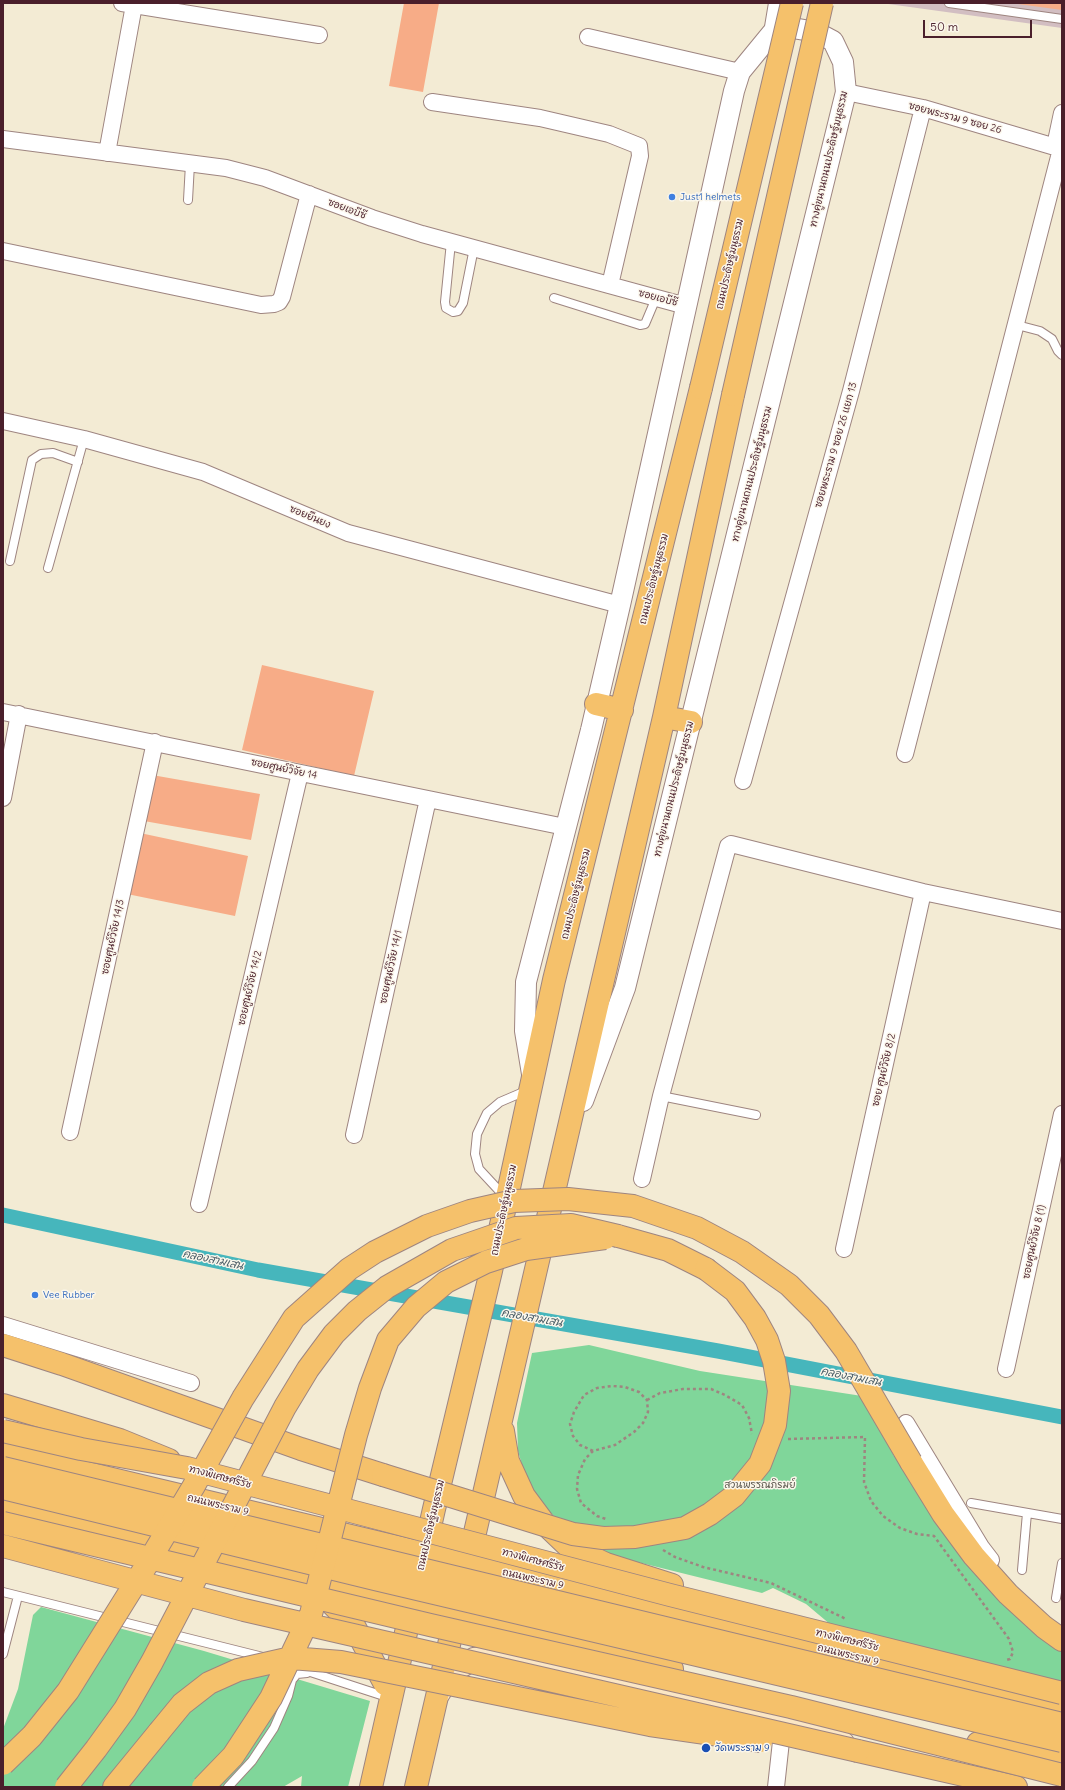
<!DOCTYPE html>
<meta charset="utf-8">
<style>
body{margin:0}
#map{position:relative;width:1065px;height:1790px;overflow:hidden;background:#f3ebd4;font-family:Delius,sans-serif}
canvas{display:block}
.frame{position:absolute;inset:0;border:4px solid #4a1f2b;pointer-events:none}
.scale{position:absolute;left:923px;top:20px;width:109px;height:18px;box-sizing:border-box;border:2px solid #4a1f2b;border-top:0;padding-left:5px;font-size:12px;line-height:14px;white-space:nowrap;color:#4a1f2b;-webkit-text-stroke:3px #fbf7ec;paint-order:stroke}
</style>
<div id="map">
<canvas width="1065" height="1790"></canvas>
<div class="frame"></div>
<div class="scale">50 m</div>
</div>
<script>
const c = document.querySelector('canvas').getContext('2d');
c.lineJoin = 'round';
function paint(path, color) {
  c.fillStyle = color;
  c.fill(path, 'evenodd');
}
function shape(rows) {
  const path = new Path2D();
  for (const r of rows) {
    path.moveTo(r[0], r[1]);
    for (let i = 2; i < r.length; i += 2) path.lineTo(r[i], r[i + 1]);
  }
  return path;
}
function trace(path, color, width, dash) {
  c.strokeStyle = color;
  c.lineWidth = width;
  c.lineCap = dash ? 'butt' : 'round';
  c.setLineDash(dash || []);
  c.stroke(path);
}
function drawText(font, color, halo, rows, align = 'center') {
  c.font = font + ' Delius,"Playpen Sans Thai",sans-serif';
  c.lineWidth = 3;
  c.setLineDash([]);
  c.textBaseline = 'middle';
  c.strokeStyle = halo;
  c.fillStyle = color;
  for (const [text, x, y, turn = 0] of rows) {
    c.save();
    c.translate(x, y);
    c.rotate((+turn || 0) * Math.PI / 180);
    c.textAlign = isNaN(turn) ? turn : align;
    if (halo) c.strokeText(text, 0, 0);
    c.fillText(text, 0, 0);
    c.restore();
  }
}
const industrial = shape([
 [881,3,1062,3,1062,28]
]);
const green = shape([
 [589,1345,700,1371,862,1396,894,1456,944,1525,1062,1643,1062,1691,831,1625,806,1604,773,1588,762,1593,613,1556,559,1521,543,1505,527,1482,518,1451,517,1423,532,1353],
 [41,1607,204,1651,370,1701,348,1787,301,1787,302,1776,283,1787,3,1787,3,1729,18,1689,33,1615]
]);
const canal = shape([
 [3,1215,258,1270,718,1351,1062,1417]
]);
const building = shape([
 [404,3,439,3,423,92,389,86],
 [1018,3,1062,3,1062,10,1018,4],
 [262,665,374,691,354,776,242,750],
 [152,775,260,794,251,840,144,821],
 [140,833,248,856,235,916,127,894]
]);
const path = shape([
 [647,1400,660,1393,683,1389,711,1389,725,1395,742,1405,749,1418,752,1434],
 [788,1439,865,1437,864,1482,871,1501,883,1516,900,1528,917,1534,934,1536,1009,1639,1013,1652,1010,1659,1006,1660],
 [593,1451,580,1445,573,1436,570,1424,574,1412,584,1395,597,1388,612,1386,625,1387,639,1392,647,1400,648,1412,643,1423,634,1432,615,1445,593,1451,585,1459,578,1475,577,1489,581,1503,597,1516,606,1519],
 [663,1550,675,1557,703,1567,771,1583,846,1619]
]);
const service = shape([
 [949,3,1062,19],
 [188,200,190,164],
 [451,242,445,302,446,308,453,312,458,311,463,303,474,248],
 [554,298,640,325,645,324,656,298],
 [1017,325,1040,331,1052,339,1058,351,1062,355],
 [10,561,32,460,41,454,53,453,78,462],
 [48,568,84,439],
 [661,1096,756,1115],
 [505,1197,479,1169,475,1154,477,1134,487,1113,500,1102,528,1090],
 [971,1503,1062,1519],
 [1022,1570,1027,1513],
 [3,1592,267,1658],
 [1056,1598,1062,1563],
 [3,1654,18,1596],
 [295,1667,390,1698],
 [228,1787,252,1761,274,1728,288,1696,292,1680,297,1674,307,1673]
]);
const minor = shape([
 [122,3,319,35],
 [772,33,777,3],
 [588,37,740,72],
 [846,92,923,108,1062,149],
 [432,102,540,118,609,134,639,146,640,156,610,285],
 [3,139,226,168,265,178,372,218,422,234,686,306],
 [1055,146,1062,113],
 [107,153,134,5],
 [3,251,261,305,274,304,279,302,282,297,309,194],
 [3,421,84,439,203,472,348,533,620,605],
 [3,712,565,827],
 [905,754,1061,149],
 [743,781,851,391,923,108],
 [3,798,19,714],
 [70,1132,155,742],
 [354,1135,428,799],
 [642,1179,661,1096,728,846,731,844,923,892,1062,921],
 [199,1204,300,773],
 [844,1249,923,892],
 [3,1325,191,1383],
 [1006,1369,1062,1114],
 [906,1423,981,1547,991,1560],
 [776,1787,783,1723]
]);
const tertiary = shape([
 [532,1074,525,1031,526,982,591,730,620,605,734,91,740,72,772,33,787,27,816,32,833,41,843,62,846,92,625,988,583,1101]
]);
const secondary = shape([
 [439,1693,453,1671,474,1659,506,1655,783,1718,812,1728,843,1743]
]);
const primary = shape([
 [596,704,622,710],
 [664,717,691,722],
 [503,1431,508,1461,524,1496,544,1523,568,1546,606,1564,672,1585],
 [3,1453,807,1645,1062,1710],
 [3,1507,647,1663],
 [323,1595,354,1626,385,1684],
 [667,1631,663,1643,666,1658,672,1669],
 [978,1743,1062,1763],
 [371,1787,434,1509,491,1271,554,980,701,388],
 [416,1787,664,717,733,395]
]);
const motorway = shape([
 [618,1236,668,1250,706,1269],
 [3,1345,62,1364,301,1449,383,1475],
 [3,1405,120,1440,169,1460],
 [911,1462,943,1514,974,1556,1008,1594,1044,1627,1062,1640],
 [858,1751,1016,1787],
 [114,1787,159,1732]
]);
const primaryBridge = shape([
 [701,388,792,3],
 [733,395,822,3],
 [3,1468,1062,1724],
 [3,1488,375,1579,1062,1741]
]);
const motorwayBridge = shape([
 [3,1431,81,1449,187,1468,670,1595,1062,1693],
 [383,1475,573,1534,603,1538,635,1537,685,1528,710,1514,734,1496,760,1464,775,1425,779,1391,774,1361,767,1340,755,1318,735,1291,706,1269],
 [3,1523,430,1625,791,1707,1062,1775],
 [3,1546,244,1610,858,1751],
 [159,1732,182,1704,209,1683,238,1670,291,1658,341,1662,650,1725,761,1741],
 [3,1764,32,1736,68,1691,146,1566,195,1484,243,1398,294,1318,349,1269,375,1252,427,1226,470,1211,514,1201,568,1199,633,1206,697,1228,742,1252,789,1285,819,1315,846,1351,911,1462],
 [66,1787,96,1749,125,1709,152,1662,285,1407,308,1369,334,1334,357,1311,387,1287,452,1250,516,1228,571,1225,618,1236],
 [203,1787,233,1756,271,1698,311,1614,356,1435,370,1388,388,1340,416,1307,446,1282,486,1262,526,1249,605,1238]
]);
const markers = [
 [672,197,4,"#3f7fe0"],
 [35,1295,4,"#3f7fe0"],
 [706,1748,5,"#1a4fb4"]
];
const streetNames = [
 ["ซอยพระราม 9 ซอย 26",955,118,15],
 ["ทางคู่ขนานถนนประดิษฐ์มนูธรรม",829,159,-77],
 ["ซอยเอบีซี",347,209,21],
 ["ถนนประดิษฐ์มนูธรรม",730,264,-77],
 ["ซอยเอบีซี",658,298,15],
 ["ซอยพระราม 9 ซอย 26 แยก 13",836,445,-74],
 ["ทางคู่ขนานถนนประดิษฐ์มนูธรรม",752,474,-76],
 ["ซอยยืนยง",310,517,23],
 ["ถนนประดิษฐ์มนูธรรม",654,579,-76],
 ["ซอยศูนย์วิจัย 14",284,769,12],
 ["ทางคู่ขนานถนนประดิษฐ์มนูธรรม",674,789,-76],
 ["ถนนประดิษฐ์มนูธรรม",576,894,-76],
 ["ซอยศูนย์วิจัย 14/3",113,937,-78],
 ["ซอยศูนย์วิจัย 14/1",391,967,-78],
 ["ซอยศูนย์วิจัย 14/2",250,988,-77],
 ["ซอย ศูนย์วิจัย 8/2",884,1070,-77],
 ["ถนนประดิษฐ์มนูธรรม",504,1210,-78],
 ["ซอยศูนย์วิจัย 8 (1)",1034,1242,-78],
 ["ทางพิเศษศรีรัช",220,1477,15],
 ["ถนนพระราม 9",218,1505,14],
 ["ถนนประดิษฐ์มนูธรรม",431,1525,-77],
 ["ทางพิเศษศรีรัช",533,1560,15],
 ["ถนนพระราม 9",533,1579,13],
 ["ทางพิเศษศรีรัช",847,1640,14],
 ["ถนนพระราม 9",848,1655,14]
];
const shopNames = [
 ["Just1 helmets",680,197],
 ["Vee Rubber",43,1295]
];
const parkNames = [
 ["สวนพรรณภิรมย์",760,1485]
];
const transitNames = [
 ["วัดพระราม 9",715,1748]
];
const waterNames = [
 ["คลองสามเสน",213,1260,12],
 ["คลองสามเสน",532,1318,10],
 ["คลองสามเสน",851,1377,11]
];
paint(industrial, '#d2bec2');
paint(green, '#80d69a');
trace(canal, '#46b6bc', 15);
paint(building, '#f7ac87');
trace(service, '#9e8580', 10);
trace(minor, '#9e8580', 18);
trace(tertiary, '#9e8580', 22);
trace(secondary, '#9e8580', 24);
trace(primary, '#9e8580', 24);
trace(motorway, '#9e8580', 24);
trace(path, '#9e8580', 2.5, [3, 3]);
trace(service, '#fff', 8);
trace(minor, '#fff', 16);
trace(tertiary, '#fff', 20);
trace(secondary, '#fbe6c4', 22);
trace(primary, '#f5c16b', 22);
trace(motorway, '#f5c16b', 22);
trace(primaryBridge, '#9e8580', 24, []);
trace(motorwayBridge, '#9e8580', 24, []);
trace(primaryBridge, '#f5c16b', 22);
trace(motorwayBridge, '#f5c16b', 22);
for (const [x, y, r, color] of markers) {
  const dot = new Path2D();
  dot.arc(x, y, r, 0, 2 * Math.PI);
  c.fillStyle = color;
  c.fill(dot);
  trace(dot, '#fbf7ec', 1.5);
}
drawText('10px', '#4a1f2b', '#fbf7ec', streetNames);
drawText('10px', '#366cbe', '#fbf7ec', shopNames, 'left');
drawText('10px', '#5a564c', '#fbf7ec', parkNames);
drawText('10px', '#164399', '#fbf7ec', transitNames, 'left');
drawText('italic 11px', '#485b65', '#fbf7ec', waterNames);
</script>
